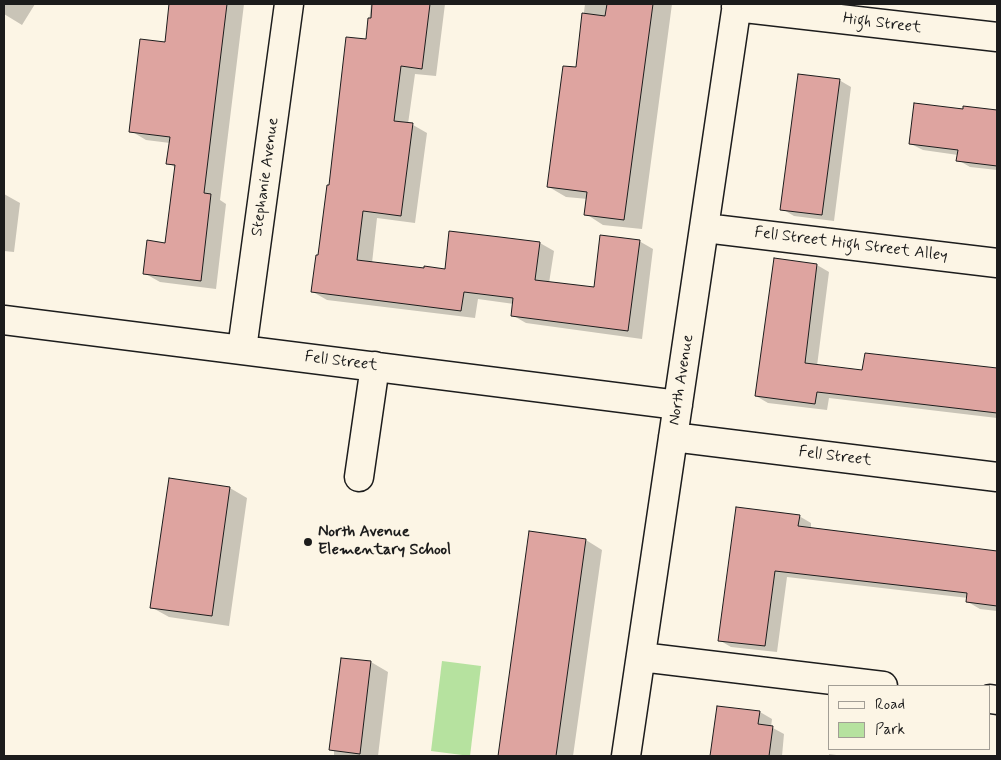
<!DOCTYPE html>
<style>
body{margin:0}
#map{position:relative;width:1001px;height:760px;overflow:hidden;background:#fcf5e5;font-family:Mynerve,sans-serif}
canvas{display:block}
.frame{position:absolute;inset:0;border:5px solid #1c1c1c;pointer-events:none}
.legend{position:absolute;left:828px;top:685px;width:162px;height:65px;box-sizing:border-box;background:#fcf5e5;border:1px solid #a29e95;margin:0;padding:6px 9px;list-style:none;font-size:15px;color:#1c1c1c}
.legend li{display:flex;align-items:center;gap:10px;height:25px}
.legend b{width:25px;border:1px solid #a29e95}
</style>
<div id="map">
<canvas width="1001" height="760"></canvas>
<div class="frame"></div>
<ul class="legend">
<li><b style="height:6px;background:#fcf5e5"></b>Road</li>
<li><b style="height:14px;background:#b6e29f"></b>Park</li>
</ul>
</div>
<script>
const c = document.querySelector('canvas').getContext('2d');
c.lineJoin = 'round';
function paint(path, color) {
  c.fillStyle = color;
  c.fill(path, 'evenodd');
}
function shape(rows) {
  const path = new Path2D();
  for (const r of rows) {
    path.moveTo(r[0], r[1]);
    for (let i = 2; i < r.length; i += 2) path.lineTo(r[i], r[i + 1]);
  }
  return path;
}
function trace(path, color, width, dash) {
  c.strokeStyle = color;
  c.lineWidth = width;
  c.lineCap = dash ? 'butt' : 'round';
  c.setLineDash(dash || []);
  c.stroke(path);
}
function drawText(font, color, halo, rows, align = 'center') {
  c.font = font + ' Mynerve,sans-serif';
  c.lineWidth = 4.5;
  c.setLineDash([]);
  c.textBaseline = 'middle';
  c.strokeStyle = halo;
  c.fillStyle = color;
  for (const [text, x, y, turn = 0] of rows) {
    c.save();
    c.translate(x, y);
    c.rotate((+turn || 0) * Math.PI / 180);
    c.textAlign = isNaN(turn) ? turn : align;
    if (halo) c.strokeText(text, 0, 0);
    c.fillText(text, 0, 0);
    c.restore();
  }
}
const green = shape([
 [442,661,481,666,470,756,431,751]
]);
const shadow = shape([
 [4,4,35,4,22,25,4,14],
 [171,4,244,4,220,200,226,204,216,289,160,282,144,273,166,244,176,168,168,163,170,143,146,140,131,131,166,44],
 [371,4,445,4,436,76,415,74,408,124,413,125,427,133,415,223,377,218,372,263,425,269,446,270,540,243,554,251,549,283,595,289,639,241,653,249,642,339,526,323,512,315,514,304,478,299,475,318,327,300,313,292,330,186,367,40],
 [585,4,672,4,642,229,603,225,586,214,588,199,566,197,549,187,577,69],
 [839,80,851,87,834,221,794,216,782,209],
 [964,107,997,111,997,170,970,167,958,160,958,155,923,150,911,144,964,110],
 [4,194,20,203,14,252,4,251],
 [817,265,829,272,817,366,864,372,866,354,997,369,997,418,829,398,827,410,768,403,756,396],
 [170,479,230,488,247,498,229,626,169,617,151,607],
 [799,516,811,523,811,529,997,552,997,611,980,609,968,602,968,598,787,577,777,652,731,647,719,640],
 [530,533,586,540,602,550,573,756,499,756],
 [371,662,388,672,378,756,334,756,334,751,331,749],
 [718,707,760,712,772,719,771,727,784,734,782,756,712,756],
 [829,754,844,756,829,756]
]);
const building = shape([
 [169,4,227,4,204,193,211,194,201,281,143,274,147,240,165,243,175,165,166,164,170,137,129,132,140,39,165,42,169,4],
 [372,4,430,4,422,69,401,66,394,121,413,123,401,216,363,211,357,260,424,268,424,266,445,269,449,231,500,237,540,242,535,280,594,287,600,235,640,240,628,331,511,316,513,298,464,292,461,311,311,292,316,255,318,255,327,185,329,185,346,37,366,39,368,18,371,18,372,4],
 [607,4,653,4,624,220,584,215,587,192,547,187,563,66,576,67,582,13,605,16,607,4],
 [798,74,840,79,822,215,780,210,798,74],
 [914,103,963,109,963,106,997,110,997,166,956,161,958,150,909,144,914,103],
 [774,258,817,264,805,363,862,370,865,353,997,368,997,413,817,392,815,404,755,396,774,258],
 [169,478,230,487,212,616,150,608,169,478],
 [736,507,800,515,798,526,997,551,997,606,966,602,967,593,775,571,765,646,718,641,736,507],
 [529,531,586,539,556,756,498,756,529,531],
 [341,658,371,661,360,754,329,750,341,658],
 [717,706,760,711,758,724,773,726,769,756,710,756,717,706]
]);
const minor = shape([
 [736,7,997,37],
 [705,228,997,263],
 [4,320,678,405],
 [242,349,289,4],
 [673,437,997,477],
 [359,477,375,366],
 [641,657,883,686],
 [990,699,997,700],
 [626,756,737,4]
]);
const markers = [
 [308,542,5,"#1c1c1c"]
];
const streetNames = [
 ["High Street",882,24,7],
 ["Stephanie Avenue",266,177,-82],
 ["Fell Street High Street Alley",851,245,7],
 ["Fell Street",341,362,7],
 ["North Avenue",682,380,-81],
 ["Fell Street",835,457,7]
];
const poiNames = [
 ["North Avenue",318,533],
 ["Elementary School",318,551]
];
paint(green, '#b6e29f');
paint(shadow, '#0003');
paint(building, '#dea4a0');
trace(building, '#1c1c1c', 1);
trace(minor, '#1c1c1c', 31);
trace(minor, '#fcf5e5', 28);
for (const [x, y, r, color] of markers) {
  const dot = new Path2D();
  dot.arc(x, y, r, 0, 2 * Math.PI);
  c.fillStyle = color;
  c.fill(dot);
  trace(dot, '#fcf5e5', 2);
}
drawText('16px', '#1c1c1c', '#fcf5e5', streetNames);
drawText('bold 16px', '#1c1c1c', '#fcf5e5', poiNames, 'left');
</script>
